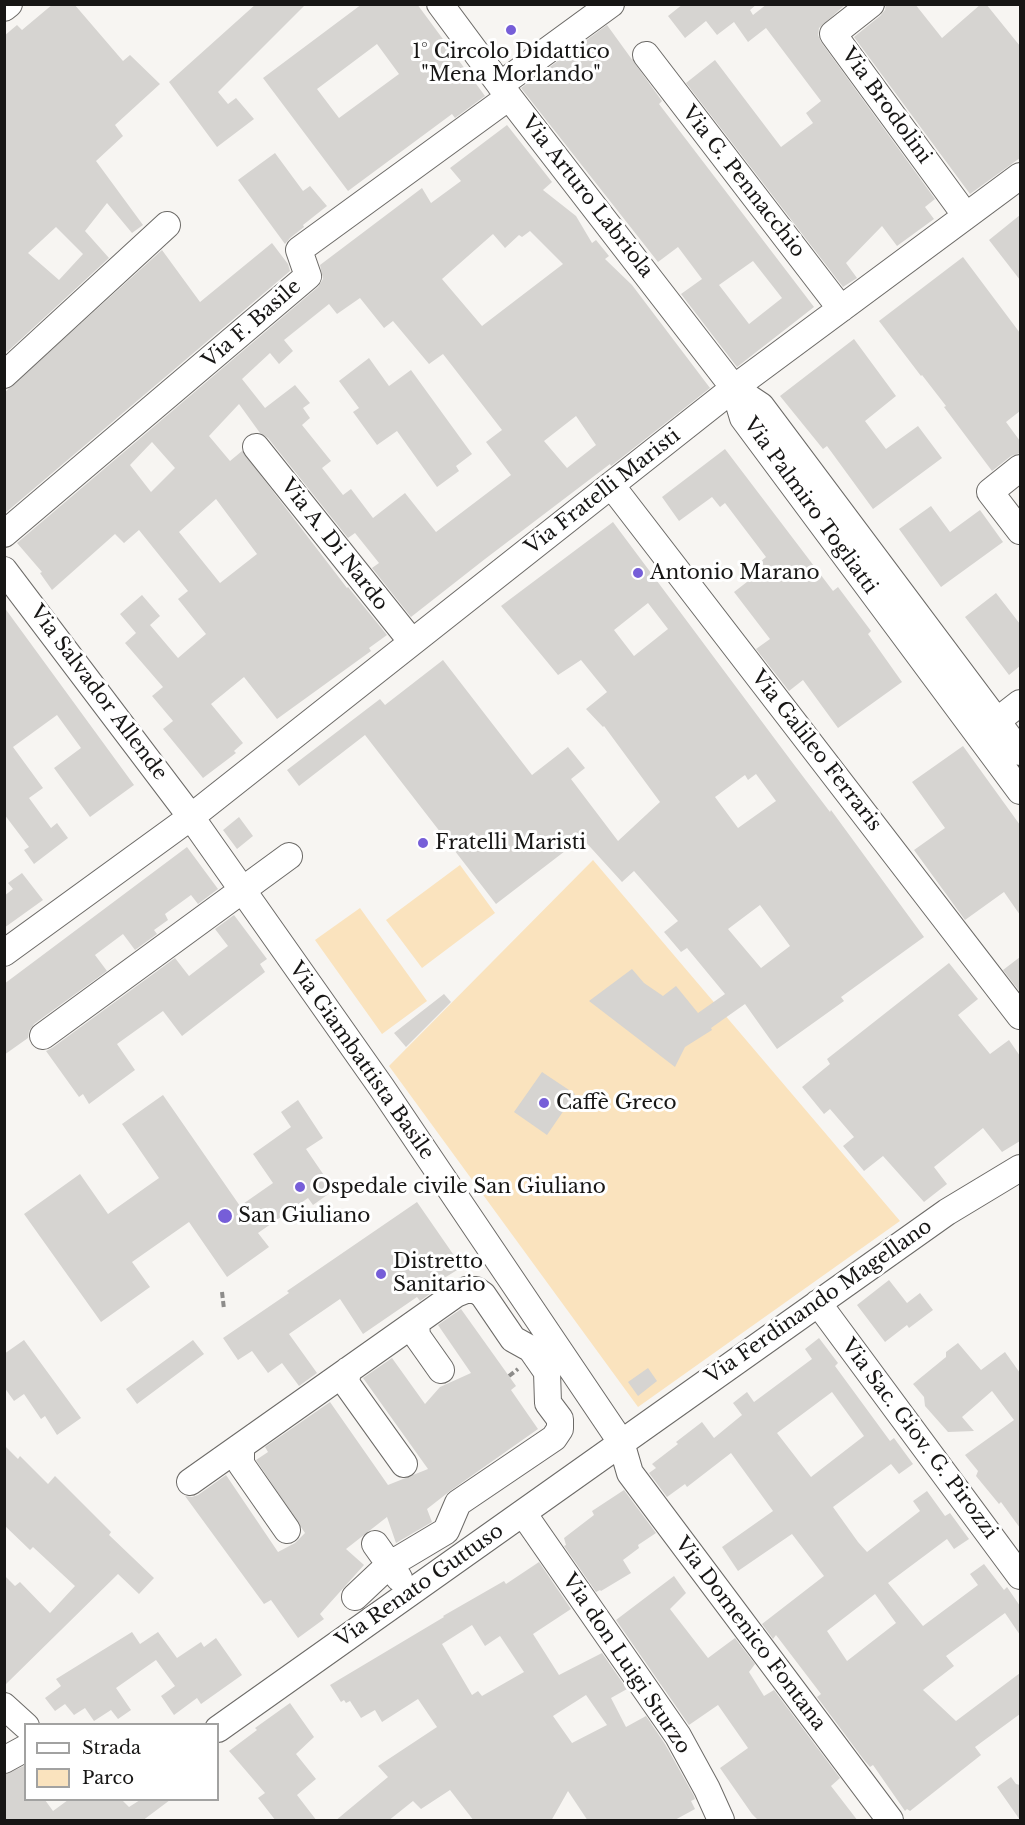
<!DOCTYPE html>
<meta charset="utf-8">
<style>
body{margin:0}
#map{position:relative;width:1025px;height:1825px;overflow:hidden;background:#f7f5f2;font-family:"Libre Baskerville",serif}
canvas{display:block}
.frame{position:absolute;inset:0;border:6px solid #171615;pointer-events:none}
.legend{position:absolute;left:24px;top:1723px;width:195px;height:78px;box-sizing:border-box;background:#fff;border:2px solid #a2a2a1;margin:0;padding:8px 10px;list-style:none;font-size:18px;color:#171615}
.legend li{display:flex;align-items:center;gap:12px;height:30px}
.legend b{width:30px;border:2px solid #a2a2a1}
</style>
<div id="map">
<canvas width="1025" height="1825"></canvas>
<div class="frame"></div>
<ul class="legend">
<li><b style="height:8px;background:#fff"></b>Strada</li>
<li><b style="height:16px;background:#fae3be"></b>Parco</li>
</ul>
</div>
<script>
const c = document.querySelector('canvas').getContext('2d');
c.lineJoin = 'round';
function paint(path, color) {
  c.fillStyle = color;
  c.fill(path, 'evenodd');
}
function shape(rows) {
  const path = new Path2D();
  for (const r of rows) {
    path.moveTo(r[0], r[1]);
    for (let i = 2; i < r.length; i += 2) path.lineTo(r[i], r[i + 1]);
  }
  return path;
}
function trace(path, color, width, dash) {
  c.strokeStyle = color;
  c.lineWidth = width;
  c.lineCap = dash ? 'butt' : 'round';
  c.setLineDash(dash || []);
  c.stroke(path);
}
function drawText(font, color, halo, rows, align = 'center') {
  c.font = font + ' "Libre Baskerville",serif';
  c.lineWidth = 6;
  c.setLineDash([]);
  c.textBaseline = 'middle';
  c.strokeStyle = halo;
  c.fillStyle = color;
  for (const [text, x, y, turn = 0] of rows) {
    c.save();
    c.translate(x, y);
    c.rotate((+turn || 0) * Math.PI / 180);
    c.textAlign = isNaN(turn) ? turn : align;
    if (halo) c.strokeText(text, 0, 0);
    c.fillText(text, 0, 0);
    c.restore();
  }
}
const green = shape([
 [593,860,900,1221,638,1407,389,1066],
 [460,865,495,913,422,968,386,920],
 [360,908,427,1001,382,1034,315,940]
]);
const building = shape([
 [53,4,74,4,123,61,130,55,160,84,115,125,123,136,96,161,143,225,132,233,107,203,85,231,109,258,7,352,4,349,4,36,17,25,22,30],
 [56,227,83,254,59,280,28,253],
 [256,4,306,4,218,92,228,104,236,98,254,119,217,147,169,82],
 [362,4,417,4,485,96,455,118,452,114,348,191,263,78],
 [377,44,399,74,339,118,317,89],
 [683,4,757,4,750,10,753,15,767,4,846,4,819,28,818,35,821,42,935,199,925,207,934,219,897,246,882,226,846,263,857,278,843,287,686,83,715,60,781,147,813,123,806,113,821,101,766,28,748,42,734,22,717,35,706,21,685,38,668,16],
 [886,4,915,4,942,38,981,4,986,4,1020,46,1020,158,970,194,854,37,880,16,885,10],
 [607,25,662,101,659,104,814,307,737,367,681,294,702,279,678,247,658,262,521,88],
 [753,261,782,298,749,324,719,285],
 [507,125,552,182,543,190,576,216,592,243,596,240,609,256,605,259,632,285,710,388,611,466,610,464,485,559,411,617,372,568,379,563,355,533,348,538,268,438,260,433,239,404,209,436,230,461,242,451,347,588,348,587,387,635,369,648,371,651,277,719,244,677,211,704,243,743,234,751,236,753,203,778,163,729,173,721,152,696,163,687,125,643,136,633,120,614,142,595,160,616,150,625,178,658,206,634,178,599,188,591,139,530,124,543,115,534,52,590,40,573,42,572,17,543,318,287,323,279,320,265,422,188,431,203,461,181,450,168],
 [530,231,563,264,482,326,442,279,493,234,505,248,519,235,522,237],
 [360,298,384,328,393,321,429,364,443,354,502,430,486,442,511,475,436,532,405,493,373,518,351,489,343,495,322,468,331,461,302,425,310,418,303,408,310,403,295,385,265,408,242,379,270,353,279,364,293,351,284,340,329,304,337,314],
 [576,416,596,445,567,468,544,441],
 [152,442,175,468,151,492,130,465],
 [216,499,257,554,220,583,179,532],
 [275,153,303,191,310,186,327,206,303,225,304,227,290,238,285,244,238,180],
 [1020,215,1020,280,989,240],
 [272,243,288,264,290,271,4,514,4,393,162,250,200,302],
 [963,257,1020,333,1020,411,1006,422,1020,441,1020,453,1011,456,992,471,944,407,946,406,922,375,921,376,879,321],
 [854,339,896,396,865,421,886,449,918,426,942,458,873,509,827,446,823,449,780,396],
 [369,358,389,386,411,370,472,454,456,466,459,471,437,487,397,431,377,445,353,412,359,408,339,381],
 [725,449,833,591,838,587,871,631,868,634,902,682,838,728,803,680,789,691,756,649,770,639,734,592,765,568,760,562,766,557,725,503,720,507,712,497,679,521,662,497],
 [931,506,950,532,980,510,1003,542,941,587,899,529],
 [613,522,795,766,830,812,831,810,924,937,841,997,844,1001,777,1049,745,1004,711,1028,712,1030,685,1047,675,1067,589,1001,632,969,644,983,663,996,676,986,698,1013,725,994,687,948,681,952,664,932,678,921,634,871,622,882,582,838,496,904,365,735,299,786,287,770,380,699,385,705,443,660,532,775,568,747,585,768,571,779,618,841,660,802,604,726,603,727,586,709,607,692,581,660,558,675,501,606],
 [648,603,668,629,634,656,614,630],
 [756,774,776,801,738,828,715,797,745,775,748,780],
 [760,905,790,946,761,968,728,929],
 [996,593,1020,624,1020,666,1009,675,965,617],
 [4,607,134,785,90,817,54,768,81,748,57,715,13,747,43,788,29,798,51,828,57,823,68,838,34,864,24,850,29,847,4,814],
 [963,746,1020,825,1020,915,1004,892,965,920,914,850,945,828,912,782],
 [239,817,253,836,237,849,223,830],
 [187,847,218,889,198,904,191,895,165,914,168,920,154,930,157,934,135,950,123,934,95,955,107,971,34,1024,29,1031,28,1038,4,1055,4,984],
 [22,873,43,900,4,928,4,896,13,889,8,883],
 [234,915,267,959,260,964,265,972,182,1036,163,1011,117,1044,135,1070,89,1104,83,1094,79,1097,46,1051,52,1048,175,958,189,976,228,946,215,929],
 [1020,957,1020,992,1003,970],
 [949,963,978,999,958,1015,990,1054,1009,1040,1020,1056,1020,1141,1002,1152,983,1128,934,1167,947,1184,924,1202,883,1156,864,1171,843,1146,854,1137,830,1109,824,1114,802,1087,830,1064,827,1059],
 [444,994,451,1002,406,1047,394,1033],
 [542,1072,575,1094,547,1135,514,1112],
 [163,1095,240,1206,273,1183,253,1154,291,1127,281,1112,298,1100,323,1138,306,1149,334,1190,313,1205,308,1198,258,1233,269,1247,227,1277,189,1222,132,1262,150,1287,101,1322,24,1214,80,1174,108,1214,159,1178,122,1124],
 [417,1202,462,1267,441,1280,444,1284,420,1301,417,1297,363,1334,340,1299,289,1334,317,1373,299,1386,282,1363,268,1373,252,1351,238,1360,223,1338,289,1293,287,1291],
 [889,1280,907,1303,920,1293,933,1310,909,1328,907,1325,885,1342,857,1305],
 [461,1309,516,1386,511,1390,538,1429,450,1491,427,1509,432,1522,396,1543,387,1517,346,1549,364,1565,320,1614,324,1619,298,1638,271,1600,264,1604,185,1496,192,1497,198,1495,226,1475,278,1552,295,1543,305,1533,256,1460,268,1452,265,1447,330,1402,388,1485,428,1469,363,1378,392,1358,425,1404,440,1387,471,1373,438,1325],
 [819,1338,838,1363,835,1366,890,1441,894,1438,913,1464,899,1474,891,1464,833,1507,858,1542,867,1552,920,1511,913,1501,927,1491,945,1516,950,1513,969,1539,954,1549,947,1539,888,1583,923,1626,978,1585,970,1574,984,1564,1004,1590,1007,1587,1020,1606,1020,1635,1005,1613,946,1656,954,1666,923,1690,956,1721,1020,1673,1020,1714,975,1747,981,1755,910,1811,907,1809,905,1811,873,1765,870,1767,864,1760,817,1697,821,1694,776,1635,773,1639,762,1624,824,1576,792,1534,738,1571,722,1547,773,1511,731,1453,687,1487,685,1484,667,1497,649,1473,656,1468,652,1464,678,1444,676,1442,702,1422,714,1438,742,1415,733,1403,747,1392,754,1402,812,1359,805,1349],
 [832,1392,864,1436,811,1477,777,1433],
 [875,1594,896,1623,847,1661,827,1631],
 [24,1340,81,1418,57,1435,45,1416,41,1419,24,1394,14,1401,4,1387,4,1354],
 [193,1340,204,1354,137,1404,126,1389],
 [958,1343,981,1370,1005,1352,1020,1373,1020,1528,1001,1502,999,1504,976,1476,978,1471,965,1455,1014,1420,992,1391,962,1417,974,1431,948,1432,925,1406,924,1397,913,1384,946,1357,946,1352],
 [648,1368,657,1381,638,1396,628,1382],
 [4,1445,18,1459,20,1456,48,1484,55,1476,111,1532,109,1535,154,1578,139,1594,118,1574,4,1686,4,1575,15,1586,20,1582,50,1613,75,1586,33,1547,30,1550,4,1525],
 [624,1490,656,1533,638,1545,639,1548,623,1560,631,1573,601,1591,600,1590,596,1592,564,1546,566,1545,564,1538,594,1515,592,1511],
 [539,1562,571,1609,533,1634,559,1675,602,1653,627,1689,611,1698,626,1727,646,1716,665,1744,694,1796,695,1799,691,1801,695,1809,673,1821,588,1821,568,1791,551,1821,474,1821,450,1790,421,1809,413,1801,388,1821,335,1821,388,1777,378,1766,437,1727,418,1699,382,1722,375,1710,361,1718,350,1701,346,1703,344,1700,341,1702,330,1685,444,1617,443,1616,504,1581,506,1584],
 [472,1625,485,1646,500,1636,524,1672,482,1696,478,1691,472,1695,442,1644],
 [586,1695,607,1725,572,1743,553,1716],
 [674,1576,686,1593,670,1609,708,1658,735,1638,755,1664,749,1672,764,1696,774,1690,840,1778,831,1786,858,1821,759,1821,752,1814,720,1768,748,1748,718,1705,689,1725,616,1620],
 [132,1632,140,1644,158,1632,177,1658,201,1642,204,1647,216,1638,242,1675,201,1704,197,1698,174,1715,161,1696,175,1686,156,1660,116,1688,131,1710,118,1719,111,1710,94,1721,85,1708,74,1715,65,1704,55,1711,45,1698,61,1686,56,1679],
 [290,1703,314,1737,296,1754,316,1779,297,1795,317,1821,276,1821,258,1798,265,1793,229,1751,257,1730,255,1728],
 [26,1765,26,1800,45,1800,53,1811,68,1800,122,1800,129,1807,140,1800,170,1800,142,1821,4,1821,4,1775],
 [1011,1777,1016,1784,1020,1785,1020,1820,997,1787]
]);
const path = shape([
 [222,1292,224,1309],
 [509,1376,518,1369]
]);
const minor = shape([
 [440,4,509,97,734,388,761,406,1020,752],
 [871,4,833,34,966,216],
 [4,8,9,4],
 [646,55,841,309],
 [500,85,611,4],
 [4,375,167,225],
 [734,388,743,418,1020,791],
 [256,447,412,642],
 [1020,468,990,492,1020,531],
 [611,485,1020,1016],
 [4,534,308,276,299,250,509,97],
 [4,570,191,817,382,1088,621,1442,630,1473,890,1820],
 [984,731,1020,703],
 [4,953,191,817,734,388,1020,176],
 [43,1036,289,856],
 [818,1303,1020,1576],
 [416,1323,417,1336,441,1370],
 [348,1370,346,1383,404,1464],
 [241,1446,241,1464,287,1530],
 [190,1482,456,1294,466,1290,476,1290,483,1295,513,1339,531,1349,547,1372,548,1403,560,1419,560,1429,554,1438,458,1503,446,1531,389,1565,355,1597],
 [523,1513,678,1736,707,1789,721,1820],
 [375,1544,399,1578],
 [4,1706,26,1726],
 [218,1729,947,1212,1020,1168],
 [4,1760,26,1748]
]);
const markers = [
 [511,30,6,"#765ed8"],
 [638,573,6,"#765ed8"],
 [423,843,6,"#765ed8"],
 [544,1103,6,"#765ed8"],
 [300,1187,6,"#765ed8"],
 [225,1216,8,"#765ed8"],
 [381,1274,6,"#765ed8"]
];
const poiNames = [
 ["1° Circolo Didattico",511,52,"center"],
 ["\"Mena Morlando\"",511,75,"center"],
 ["Antonio Marano",650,573],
 ["Fratelli Maristi",435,843],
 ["Caffè Greco",556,1103],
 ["Ospedale civile San Giuliano",312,1187],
 ["San Giuliano",238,1216],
 ["Distretto",393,1262],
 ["Sanitario",393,1285]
];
const streetNames = [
 ["Via Brodolini",886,106,54],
 ["Via G. Pennacchio",743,182,52],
 ["Via Arturo Labriola",587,197,52],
 ["Via F. Basile",252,324,-41],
 ["Via Fratelli Maristi",603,492,-38],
 ["Via Palmiro Togliatti",810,506,54],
 ["Via A. Di Nardo",334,545,52],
 ["Via Salvador Allende",98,693,53],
 ["Via Galileo Ferraris",816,751,52],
 ["Via Giambattista Basile",361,1061,55],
 ["Via Ferdinando Magellano",819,1302,-35],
 ["Via Sac. Giov. G. Pirozzi",919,1439,53],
 ["Via Renato Guttuso",420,1586,-35],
 ["Via Domenico Fontana",750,1634,53],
 ["Via don Luigi Sturzo",626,1664,56]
];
paint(green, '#fae3be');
paint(building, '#d6d4d1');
trace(minor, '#6c6a67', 28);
trace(path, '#8d8c8a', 4, [6, 3]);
trace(minor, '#fff', 26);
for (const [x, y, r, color] of markers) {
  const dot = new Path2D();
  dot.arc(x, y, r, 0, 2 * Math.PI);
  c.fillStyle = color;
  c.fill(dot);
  trace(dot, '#fff', 2);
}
drawText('20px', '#171615', '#fff', poiNames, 'left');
drawText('20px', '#171615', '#fff', streetNames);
</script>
